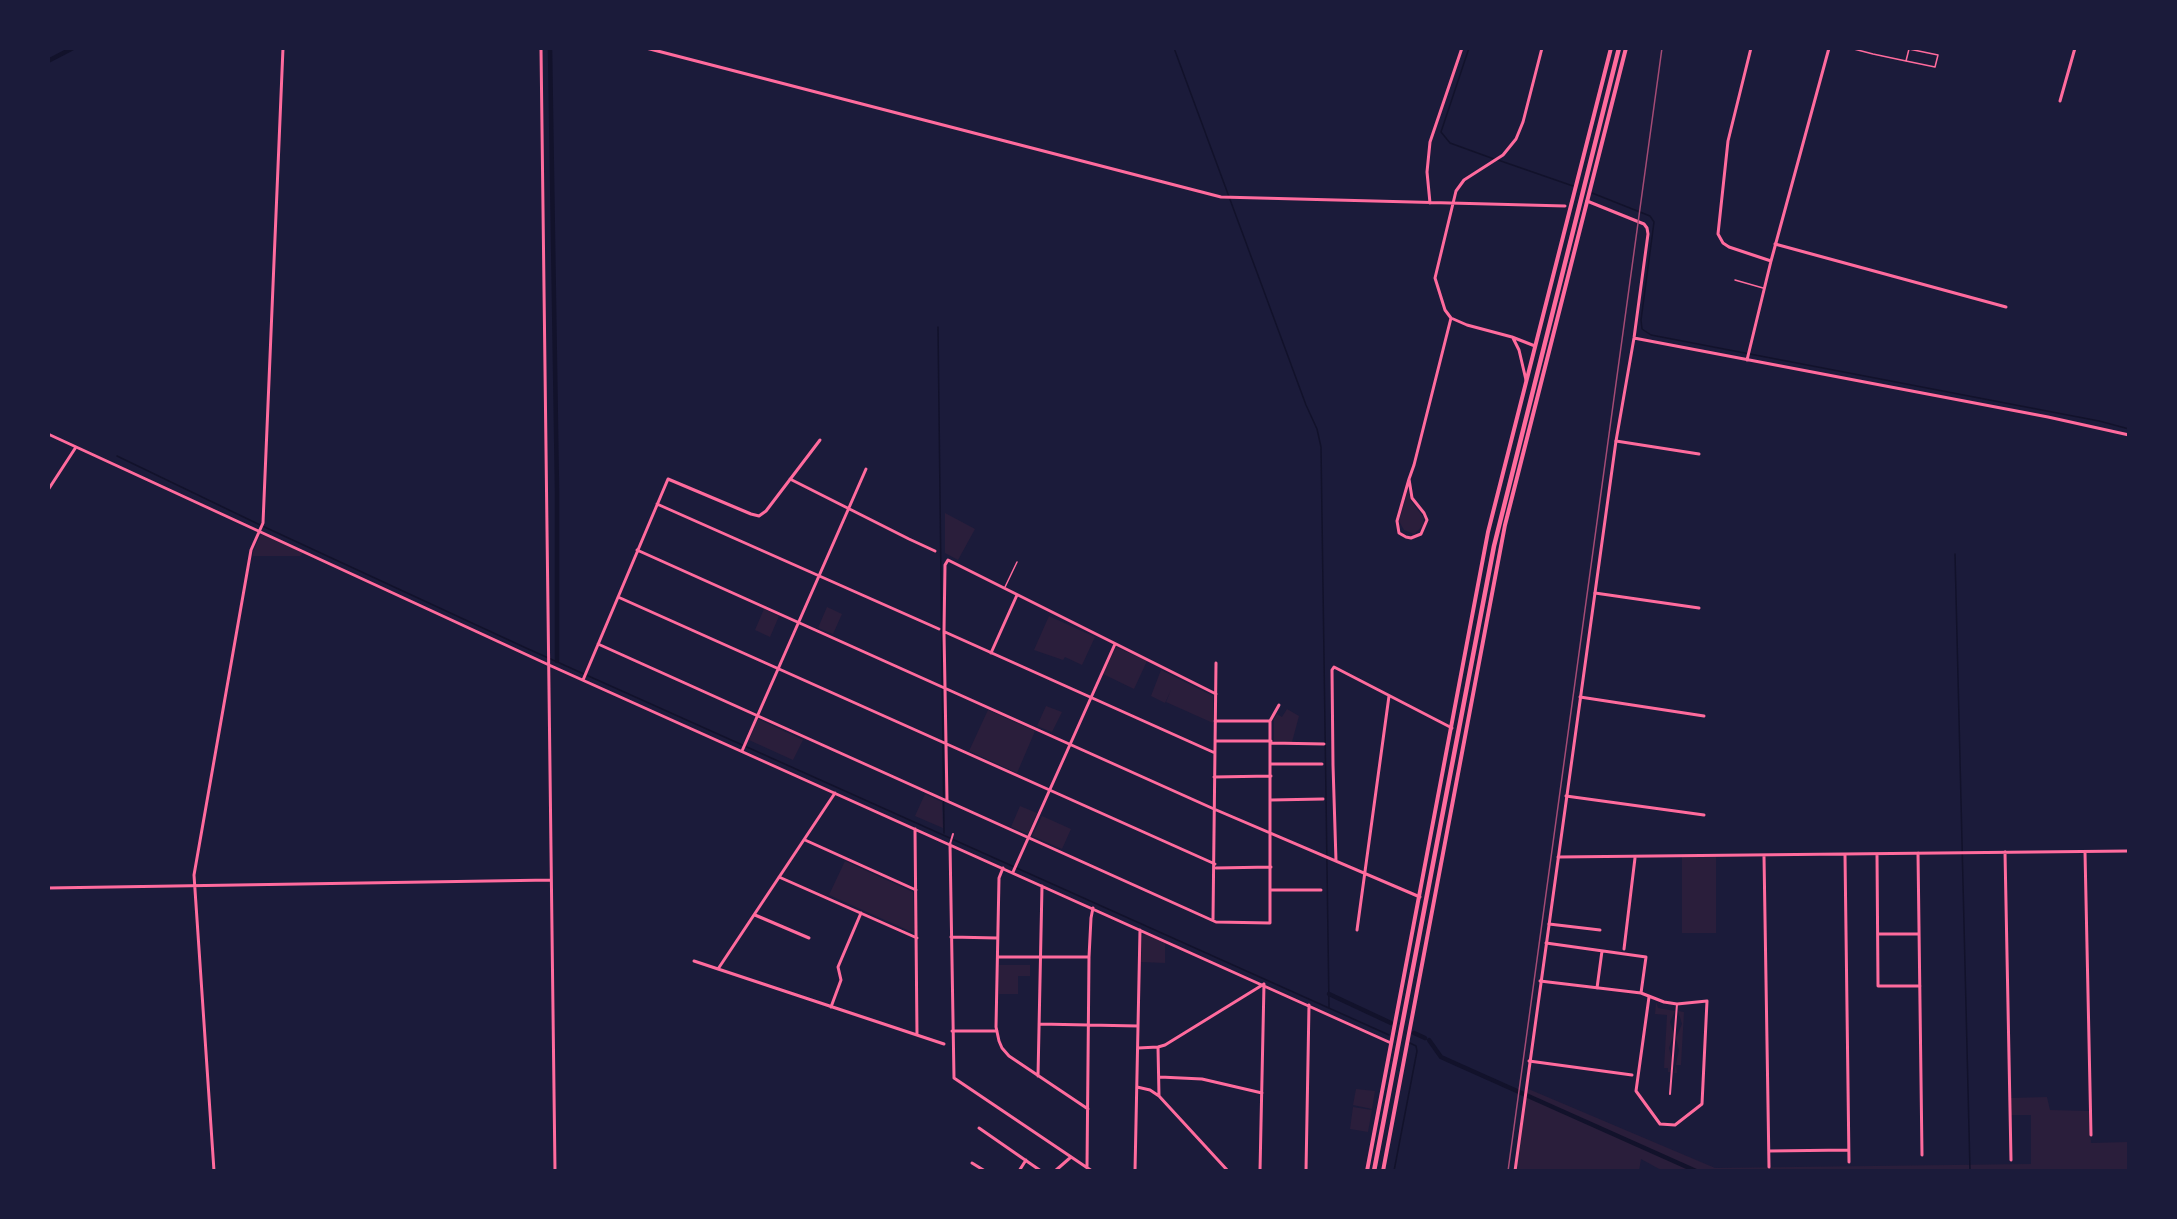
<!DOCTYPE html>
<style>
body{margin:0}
#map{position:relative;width:2177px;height:1219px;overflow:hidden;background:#1b1b3a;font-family:"Varela Round",sans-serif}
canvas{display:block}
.frame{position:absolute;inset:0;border:50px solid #1b1b3a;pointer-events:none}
</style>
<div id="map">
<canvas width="2177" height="1219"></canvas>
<div class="frame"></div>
</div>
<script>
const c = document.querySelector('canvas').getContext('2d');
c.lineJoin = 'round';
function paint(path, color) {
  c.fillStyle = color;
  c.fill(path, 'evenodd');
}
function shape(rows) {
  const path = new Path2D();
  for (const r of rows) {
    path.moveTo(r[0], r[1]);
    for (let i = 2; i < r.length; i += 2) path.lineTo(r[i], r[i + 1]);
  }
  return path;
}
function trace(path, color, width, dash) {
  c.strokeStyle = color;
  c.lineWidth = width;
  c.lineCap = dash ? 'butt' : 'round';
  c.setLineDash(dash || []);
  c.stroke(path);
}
const green = shape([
 [1408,490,1411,501,1424,518,1423,526,1414,534,1404,530,1399,521],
 [945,513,975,529,958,560,945,553],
 [261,534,303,553,300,556,253,556,253,552],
 [827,607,842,614,833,634,818,628],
 [764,609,779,616,770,637,755,630],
 [1049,616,1095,637,1082,665,1065,657,1063,660,1034,650],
 [1116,647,1147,661,1134,689,1103,674],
 [1161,670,1213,696,1213,723,1166,702,1171,690,1165,703,1151,696],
 [1046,706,1062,712,1052,732,1037,726],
 [1287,709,1299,716,1292,742,1274,742,1274,719,1277,714,1282,717],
 [988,710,1035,731,1017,773,969,751],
 [758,719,803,740,793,760,749,740],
 [925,794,942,802,943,828,915,816],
 [1020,806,1037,813,1028,834,1011,827],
 [1042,816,1071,829,1062,849,1032,836],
 [1682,857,1716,857,1716,933,1682,933],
 [845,861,913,892,914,933,829,895],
 [1145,934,1165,943,1165,963,1141,962,1142,936],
 [999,965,1030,965,1030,976,1018,976,1018,994,999,994],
 [1656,1002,1658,1008,1675,1011,1670,1022,1674,1034,1669,1048,1672,1058,1671,1072,1668,1072,1668,1068,1664,1068,1667,1015,1655,1014],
 [1678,1011,1684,1012,1681,1065,1676,1065,1677,1073,1674,1073,1679,1050,1676,1038,1682,1024],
 [2129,1084,2129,1171,1663,1171,1641,1159,1639,1171,1515,1171,1526,1088,1715,1168,2031,1164,2031,1115,2010,1115,2010,1098,2047,1097,2050,1110,2089,1111,2091,1143,2128,1142],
 [1356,1089,1375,1091,1372,1109,1353,1105],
 [1353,1107,1372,1110,1368,1132,1350,1129]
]);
const water = shape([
 [2129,1169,2129,1171,1990,1171]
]);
const stream = shape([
 [1174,48,1306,405,1317,429,1321,447,1329,1007],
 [1469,48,1441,132,1450,143,1494,159],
 [1498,160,1573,186],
 [1592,193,1650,216,1654,222,1641,320,1642,329,1651,335,2099,421,2129,429],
 [938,327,944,833],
 [117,456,258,524,526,648,1389,1035],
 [1955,554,1970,1171],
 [1394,1171,1417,1051,1416,1046,1410,1043]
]);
const canal = shape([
 [550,48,557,491,557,661],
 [48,61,73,48],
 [1329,994,1391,1023],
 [1414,1033,1425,1038],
 [1429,1040,1441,1057,1452,1062,1696,1171]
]);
const service = shape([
 [1850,48,1873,54,1906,61,1935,67,1938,55,1909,49,1906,61],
 [1735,280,1763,288],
 [1005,587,1017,562]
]);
const pedestrian = shape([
 [950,844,953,834],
 [1670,1094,1677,1004]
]);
const minor = shape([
 [541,48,555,1171],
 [646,48,1221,197,1565,206],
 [2060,101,2075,48],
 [1430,203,1427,172,1430,142,1462,48],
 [1775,244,2006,307],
 [1513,338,1519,350,1526,380],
 [1535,346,1512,337,1467,325,1451,318,1445,310,1435,278,1456,191,1464,180,1503,155,1516,139,1523,122,1542,48],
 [48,434,549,665,1391,1043],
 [1616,441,1699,454],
 [790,479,909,539,935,551],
 [1409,479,1412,498,1424,513,1427,520,1421,534,1411,538,1406,537,1399,533,1397,521,1409,479,1414,465,1451,318],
 [48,490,76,447],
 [657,504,939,629],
 [637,550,1214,809,1420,897],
 [1595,593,1699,608],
 [618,597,1215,864],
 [945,632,1215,753],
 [598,644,1216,922,1270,923,1270,721,1279,705],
 [991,653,1017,595],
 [583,680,668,479,751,514,759,516,766,511,820,440],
 [1580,697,1704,716],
 [1215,721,1270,721],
 [1216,741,1271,741],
 [1271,743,1324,744],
 [742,751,866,469],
 [1271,764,1322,764],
 [1214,777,1271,776],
 [1566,796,1704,815],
 [947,800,944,632,945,565,948,560,1216,694],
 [1271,800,1323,799],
 [915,829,917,1035],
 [805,840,916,890],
 [950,844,954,1078,1092,1171],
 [2005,852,2011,1160],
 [2085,852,2091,1135],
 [1918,853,1922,1155],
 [1877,854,1878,986,1920,986],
 [1845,855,1849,1162],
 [1764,856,1769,1167],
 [1558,857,2129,851],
 [1336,861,1333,765,1332,670,1334,667,1452,728],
 [1003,868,999,878,996,1027,999,1041,1002,1048,1009,1056,1088,1109],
 [1216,868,1271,867],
 [1013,872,1115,644],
 [779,877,917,938],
 [48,888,551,880],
 [1270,890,1321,890],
 [755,915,809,938],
 [1213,919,1216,663],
 [1549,924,1600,930],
 [1357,930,1389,696],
 [1878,934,1919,934],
 [951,937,997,938],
 [1546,943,1646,957,1641,993],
 [1624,949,1635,858],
 [998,957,1089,957],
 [694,961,944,1044],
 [718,969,835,793],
 [1540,981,1641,993,1664,1002,1677,1004,1707,1001,1702,1104,1675,1125,1660,1124,1636,1091,1649,997],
 [1597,988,1602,951],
 [831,1007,841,980,838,967,861,913],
 [1039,1024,1138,1026],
 [952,1031,997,1031],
 [1158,1047,1159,1096],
 [1138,1048,1158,1047,1165,1045,1264,984],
 [1529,1061,1632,1075],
 [1038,1076,1042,886],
 [1160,1077,1202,1079,1262,1093],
 [1137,1087,1150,1090,1159,1096,1228,1171],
 [979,1128,1041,1171],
 [1769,1151,1848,1150],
 [972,1163,985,1171],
 [1087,1168,1089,957,1091,918,1093,908],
 [214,1171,194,875,251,550,263,523,283,48],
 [1019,1171,1026,1160],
 [1055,1171,1071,1157],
 [1135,1171,1140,930],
 [1260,1171,1264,984],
 [1306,1171,1309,1005]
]);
const tertiary = shape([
 [1751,48,1728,141,1718,234,1723,243,1729,247,1771,261],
 [1634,338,2048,417,2129,435],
 [1747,360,1771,261,1829,48],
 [1515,1171,1616,441,1634,338,1648,234,1647,228,1644,224,1587,201]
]);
const secondary = shape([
 [1367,1171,1488,532,1611,48],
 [1383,1171,1505,525,1626,48]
]);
const primary = shape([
 [1374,1171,1494,546,1619,48]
]);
const rail = shape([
 [1508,1171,1662,48]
]);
paint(green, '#2a1e3b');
paint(water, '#12122b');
trace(stream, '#12122b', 1.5);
trace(canal, '#12122b', 4.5);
trace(service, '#ff6b9d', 1.5);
trace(pedestrian, '#ff6b9d', 2);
trace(minor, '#ff6b9d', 3);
trace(tertiary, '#ff6b9d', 3);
trace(secondary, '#ff6b9d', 4);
trace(primary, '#ff6b9d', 4.5);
trace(rail, '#a44b75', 1.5);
</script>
